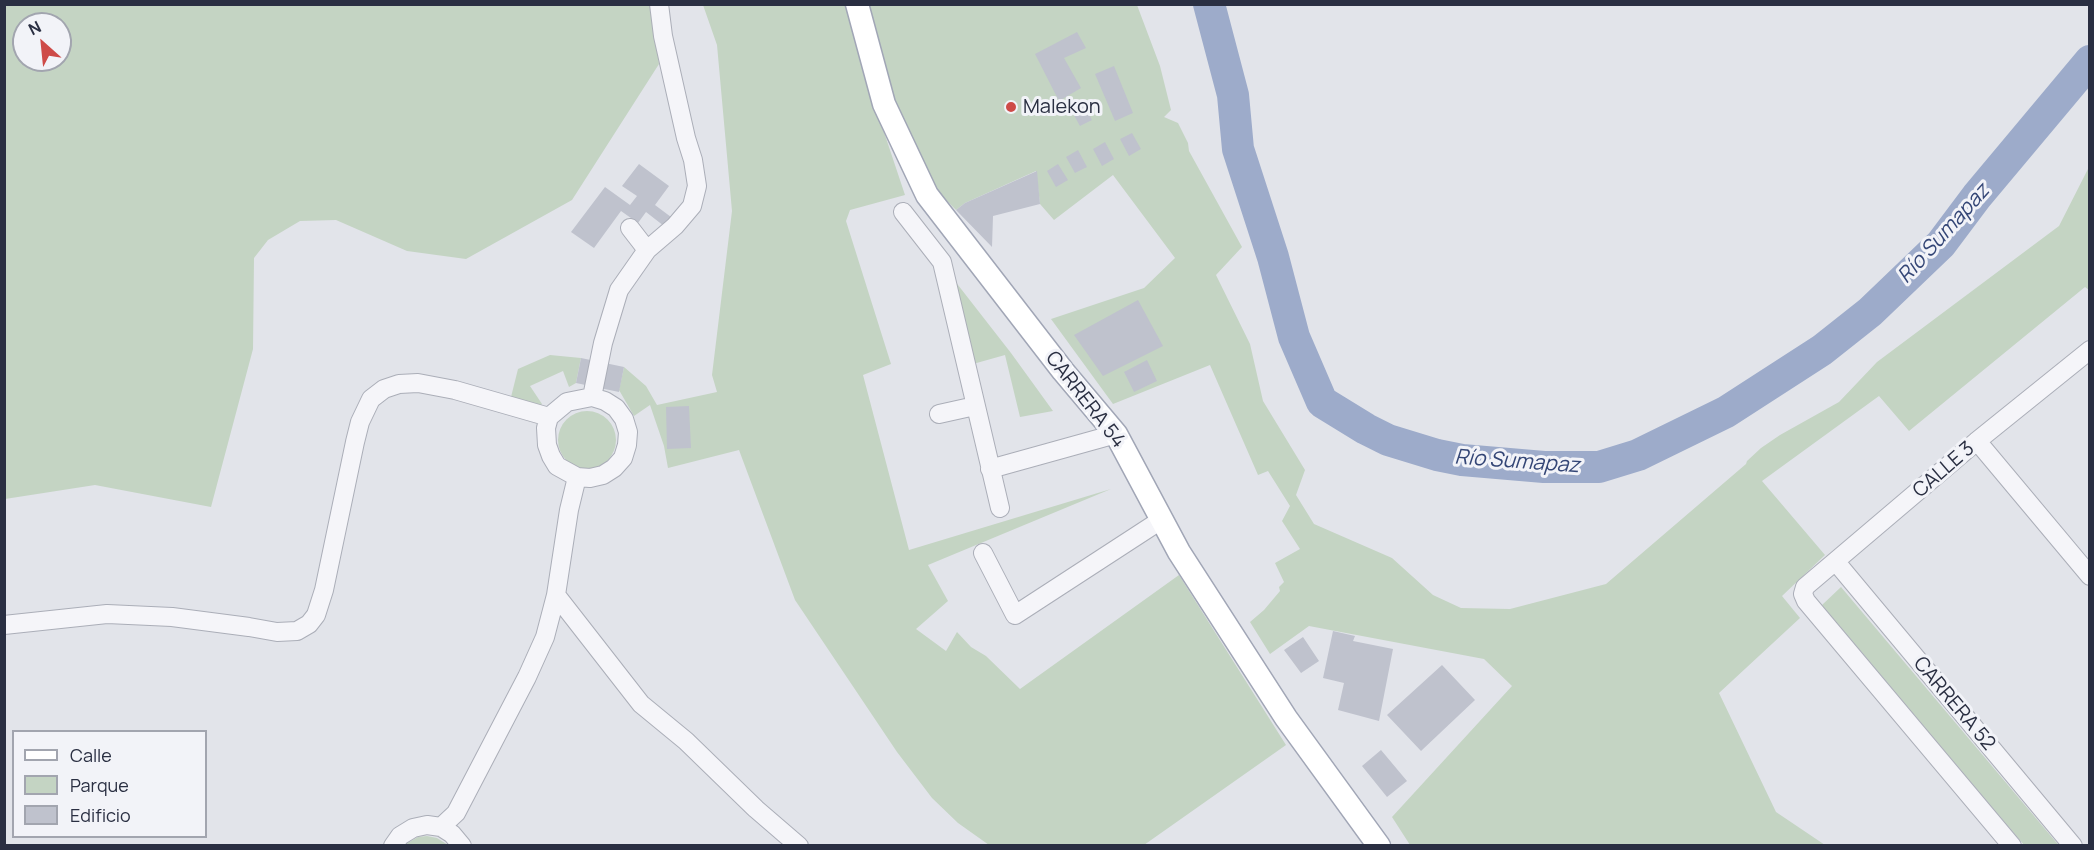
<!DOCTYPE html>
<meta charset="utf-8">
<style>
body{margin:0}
#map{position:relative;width:2094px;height:850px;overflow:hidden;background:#e2e4ea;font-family:Manrope,sans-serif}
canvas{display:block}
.frame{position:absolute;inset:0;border:6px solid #2a2f42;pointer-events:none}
.legend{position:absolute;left:12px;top:730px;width:195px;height:108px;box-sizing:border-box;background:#f2f3f8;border:2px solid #a2a5af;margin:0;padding:8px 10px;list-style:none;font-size:18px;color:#2a2f42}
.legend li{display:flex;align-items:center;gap:12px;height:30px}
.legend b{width:30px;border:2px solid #a2a5af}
.north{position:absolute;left:12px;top:12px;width:60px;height:60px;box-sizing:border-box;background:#f2f3f8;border:2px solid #a2a5af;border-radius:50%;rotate:333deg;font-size:16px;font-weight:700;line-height:24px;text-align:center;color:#2a2f42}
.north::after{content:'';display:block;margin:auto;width:21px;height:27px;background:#ce4b48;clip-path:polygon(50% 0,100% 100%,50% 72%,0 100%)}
</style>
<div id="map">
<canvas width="2094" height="850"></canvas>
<div class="frame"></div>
<ul class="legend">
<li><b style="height:8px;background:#fff"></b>Calle</li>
<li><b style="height:16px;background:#c4d4c3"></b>Parque</li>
<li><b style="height:16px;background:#bfc2cd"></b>Edificio</li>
</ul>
<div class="north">N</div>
</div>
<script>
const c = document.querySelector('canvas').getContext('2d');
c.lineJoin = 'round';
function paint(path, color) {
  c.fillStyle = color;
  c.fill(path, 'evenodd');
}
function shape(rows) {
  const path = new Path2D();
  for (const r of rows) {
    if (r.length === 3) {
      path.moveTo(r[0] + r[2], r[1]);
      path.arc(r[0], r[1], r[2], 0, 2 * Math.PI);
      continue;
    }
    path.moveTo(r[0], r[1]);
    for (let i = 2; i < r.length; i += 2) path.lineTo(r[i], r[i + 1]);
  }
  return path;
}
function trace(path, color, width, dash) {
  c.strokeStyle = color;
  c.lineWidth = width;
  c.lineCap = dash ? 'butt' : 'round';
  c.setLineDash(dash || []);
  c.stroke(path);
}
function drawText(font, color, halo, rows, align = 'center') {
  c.font = font + ' Manrope,sans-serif';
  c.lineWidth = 6;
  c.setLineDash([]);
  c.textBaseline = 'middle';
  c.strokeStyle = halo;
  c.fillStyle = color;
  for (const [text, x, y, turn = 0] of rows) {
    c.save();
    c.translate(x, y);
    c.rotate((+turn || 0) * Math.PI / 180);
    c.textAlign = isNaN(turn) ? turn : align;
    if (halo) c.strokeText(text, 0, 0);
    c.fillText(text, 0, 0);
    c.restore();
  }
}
const green = shape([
 [5,5,652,5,659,64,572,200,466,259,407,251,336,220,300,221,268,240,254,258,253,349,211,507,95,485,5,499],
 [24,24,60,24,60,60,24,60],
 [703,5,849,5,874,102,905,195,850,210,846,221,891,364,863,375,909,550,1111,489,928,565,948,601,916,629,946,651,957,632,971,647,986,656,1020,689,1179,575,1286,745,1144,845,989,845,958,823,932,798,897,752,795,600,739,450,668,468,664,446,650,405,634,416,619,390,624,367,646,386,657,405,717,392,712,375,732,211,717,45],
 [868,5,1137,5,1160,66,1171,110,1164,117,1178,123,1188,143,1189,151,1242,247,1216,275,1250,344,1263,401,1305,470,1296,495,1314,524,1392,558,1433,595,1461,608,1510,609,1606,584,1746,464,1747,461,1761,448,1780,435,1839,402,1877,362,2059,226,2089,167,2089,290,2085,287,1909,431,1879,396,1762,481,1825,555,1782,596,1800,618,1719,693,1776,812,1825,845,1410,845,1392,817,1512,686,1484,659,1309,626,1270,654,1250,622,1264,610,1280,591,1279,587,1284,582,1275,563,1300,549,1282,521,1290,506,1268,471,1258,475,1210,365,1113,404,1051,319,1144,288,1175,258,1113,175,1054,220,1040,204,1036,171,965,203,956,210,924,178,890,105],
 [951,276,1011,353,1053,411,1020,417,1005,355,973,364],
 [550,355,581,358,576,383,569,387,563,371,530,386,542,404,534,412,509,405,518,369],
 [587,440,29],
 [1841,587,2056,842,2059,845,2024,845,1822,605],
 [427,836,437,838,448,845,404,845,418,837]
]);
const river = shape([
 [1209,4,1233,95,1238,149,1273,257,1294,337,1322,402,1366,429,1388,440,1437,455,1462,460,1544,467,1599,467,1638,455,1726,412,1822,350,1870,312,1941,244,1977,196,2090,61]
]);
const building = shape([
 [1077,32,1086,48,1064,58,1081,88,1059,101,1035,54],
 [1114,66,1133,113,1115,121,1095,74],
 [1083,103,1092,120,1080,126,1071,110],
 [1132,133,1141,149,1129,156,1120,139],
 [1105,142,1114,159,1102,166,1093,149],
 [1078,150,1087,167,1075,173,1066,157],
 [639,164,669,186,655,205,671,217,664,226,646,212,638,223,621,211,594,248,571,232,605,187,630,205,637,196,622,186],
 [1058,164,1068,180,1056,187,1047,171],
 [1037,171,1040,204,993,216,992,247,956,210,965,203],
 [1138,300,1163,346,1103,376,1074,335],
 [581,358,624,367,619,392,576,383],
 [1147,360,1157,381,1134,392,1124,372],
 [689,406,691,448,667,449,666,407],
 [1333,631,1355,636,1353,641,1393,649,1379,721,1338,710,1344,683,1323,678],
 [1303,637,1319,661,1301,673,1284,650],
 [1442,665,1475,700,1421,751,1387,715],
 [1381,750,1407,781,1387,797,1362,766]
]);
const minor = shape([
 [903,212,942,262,1000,508],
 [630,228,647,250],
 [592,397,603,343,619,290,647,250,675,226,692,206,697,186,693,160,686,138,663,36,659,4],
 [592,397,605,401,616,408,624,419,628,432,627,445,623,458,614,468,603,475,590,478,577,477,557,466,551,456,547,445,546,428,549,417,567,402,592,397],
 [939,414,975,406],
 [1977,441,2090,576],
 [990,469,1116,434],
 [983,553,1015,615,1161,520],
 [1836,562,2073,846],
 [556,595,641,704,686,741,756,809,799,846],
 [4,625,107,614,172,617,249,627,277,632,297,631,309,624,316,615,324,590,355,442,360,422,371,399,384,389,399,384,418,383,455,390,549,417],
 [441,827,456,813,527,677,545,637,556,595,569,510,577,477],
 [393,846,400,836,413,828,427,825,441,827,452,834,462,846],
 [2012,846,1806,601,1803,594,1805,587,1977,441,2090,350]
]);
const major = shape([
 [857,4,884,104,927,195,1063,371,1116,434,1179,552,1286,718,1379,846]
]);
const markers = [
 [1011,107,6,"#ce4b48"]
];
const poiNames = [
 ["Malekon",1023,107]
];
const streetNames = [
 ["CARRERA 54",1085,400,52],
 ["CALLE 3",1944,470,-41],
 ["CARRERA 52",1954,704,50]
];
const waterNames = [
 ["Río Sumapaz",1944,234,-48],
 ["Río Sumapaz",1517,462,4]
];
paint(green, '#c4d4c3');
trace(river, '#9dabca', 32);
paint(building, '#bfc2cd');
trace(minor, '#abaeb8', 20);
trace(major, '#a1a6b6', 25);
trace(minor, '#f5f5f9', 18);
trace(major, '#fff', 22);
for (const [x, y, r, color] of markers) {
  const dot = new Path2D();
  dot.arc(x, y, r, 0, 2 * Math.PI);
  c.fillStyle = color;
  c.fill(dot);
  trace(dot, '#f2f3f8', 2);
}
drawText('20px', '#2a2f42', '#f2f3f8', poiNames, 'left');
drawText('20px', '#2a2f42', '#f2f3f8', streetNames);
drawText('italic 21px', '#344676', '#f2f3f8', waterNames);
</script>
